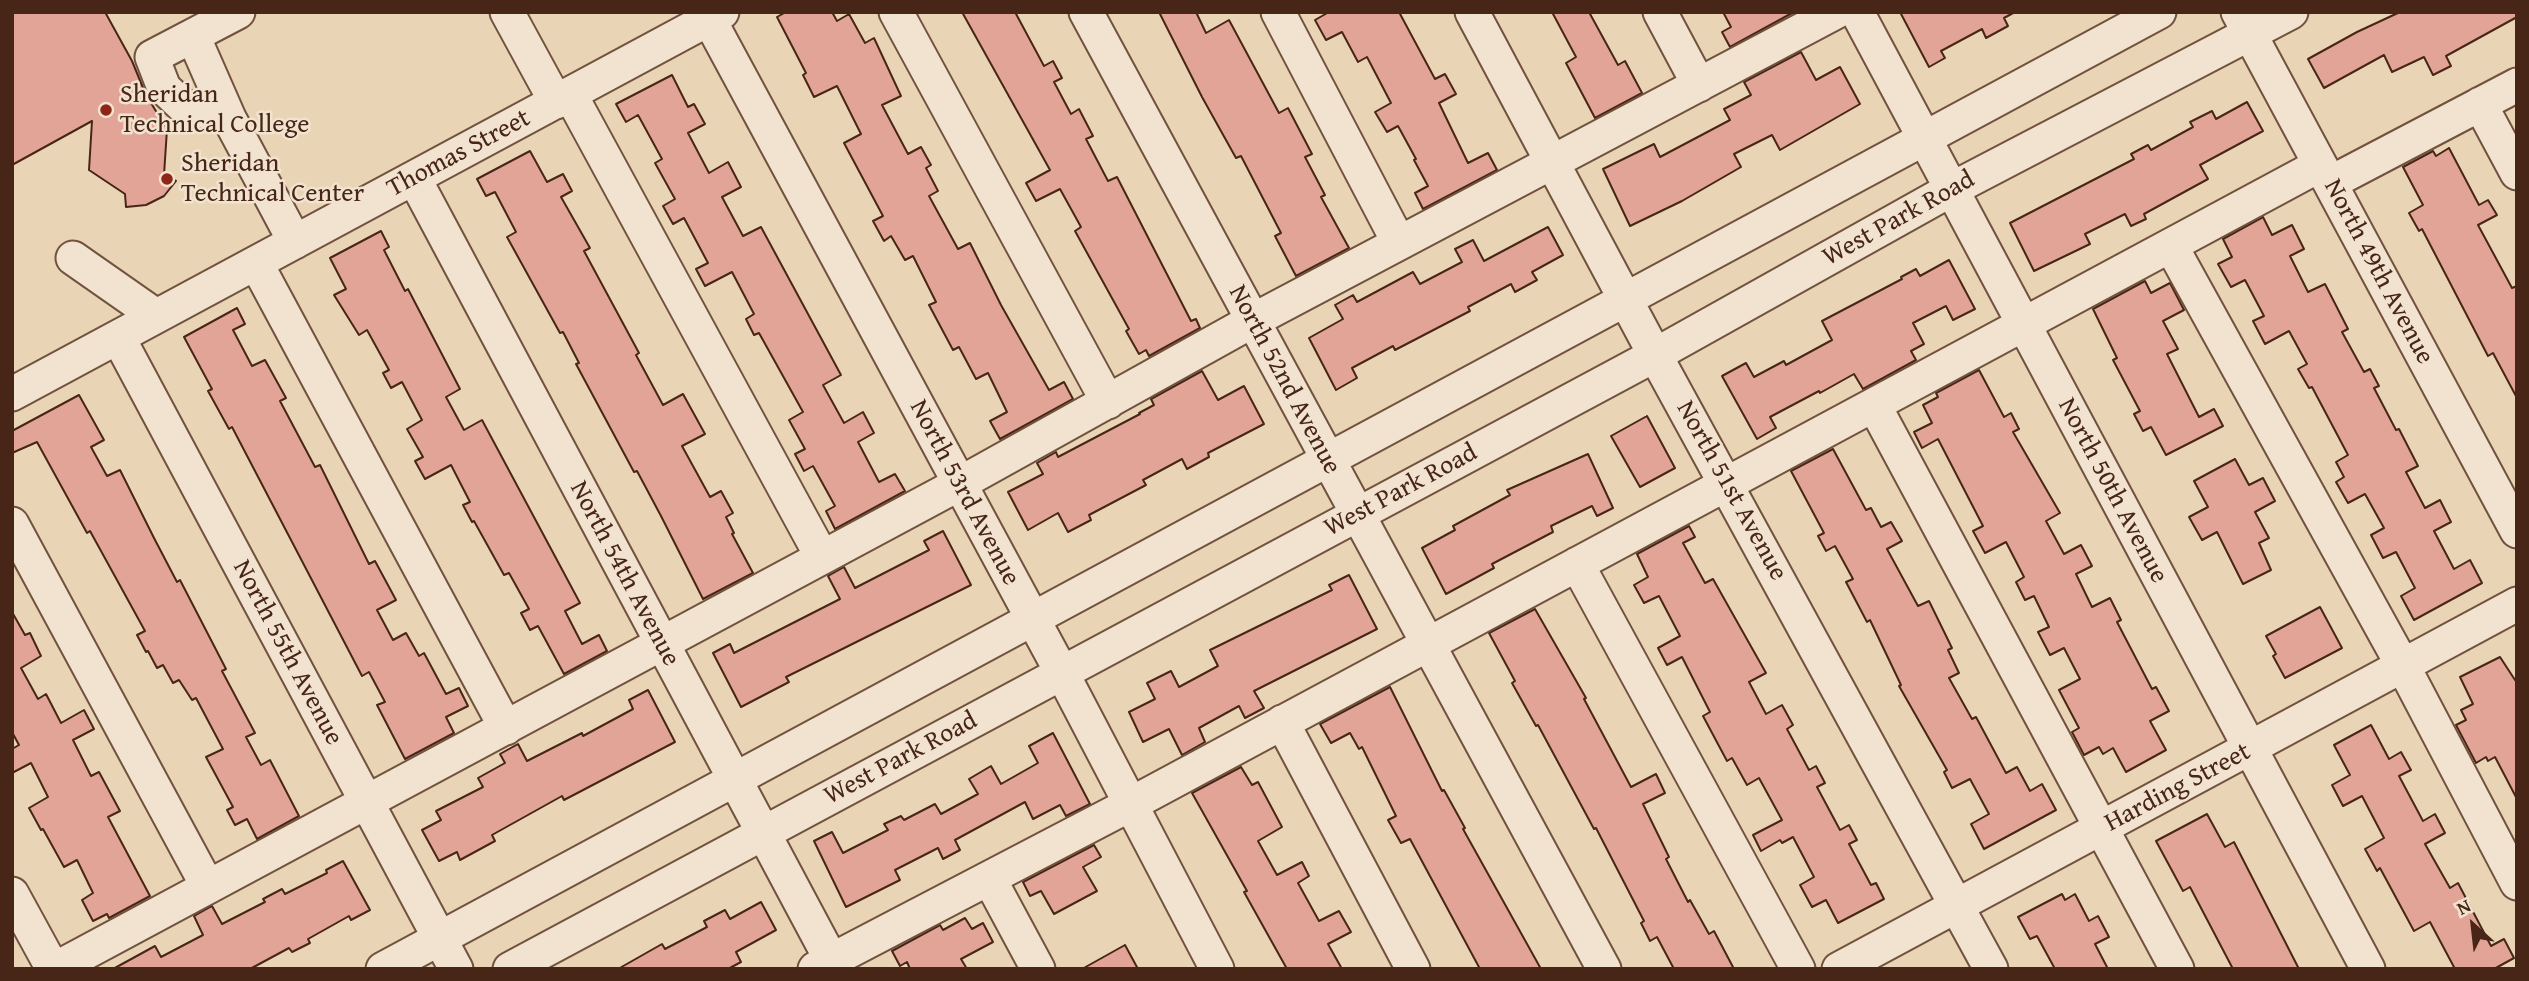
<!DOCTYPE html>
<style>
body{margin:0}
#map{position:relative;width:2529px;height:981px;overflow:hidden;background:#e9d4b5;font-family:"Gentium Book Plus",serif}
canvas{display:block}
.frame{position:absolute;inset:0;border:14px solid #482617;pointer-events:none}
.north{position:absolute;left:2438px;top:890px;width:70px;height:70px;-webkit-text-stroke:5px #f1e3cf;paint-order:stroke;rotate:333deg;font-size:19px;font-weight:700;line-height:28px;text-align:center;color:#482617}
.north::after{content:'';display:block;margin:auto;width:24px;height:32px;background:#482617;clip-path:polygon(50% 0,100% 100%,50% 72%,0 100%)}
</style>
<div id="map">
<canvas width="2529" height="981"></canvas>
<div class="frame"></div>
<div class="north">N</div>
</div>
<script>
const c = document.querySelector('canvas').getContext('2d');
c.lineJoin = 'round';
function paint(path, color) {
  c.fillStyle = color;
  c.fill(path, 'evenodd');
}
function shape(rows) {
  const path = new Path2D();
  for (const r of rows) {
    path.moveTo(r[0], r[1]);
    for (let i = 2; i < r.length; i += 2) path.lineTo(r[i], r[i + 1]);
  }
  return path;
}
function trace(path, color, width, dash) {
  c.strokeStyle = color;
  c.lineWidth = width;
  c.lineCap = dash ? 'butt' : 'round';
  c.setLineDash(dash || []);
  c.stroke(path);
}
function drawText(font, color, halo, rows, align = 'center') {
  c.font = font + ' "Gentium Book Plus",serif';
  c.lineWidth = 5;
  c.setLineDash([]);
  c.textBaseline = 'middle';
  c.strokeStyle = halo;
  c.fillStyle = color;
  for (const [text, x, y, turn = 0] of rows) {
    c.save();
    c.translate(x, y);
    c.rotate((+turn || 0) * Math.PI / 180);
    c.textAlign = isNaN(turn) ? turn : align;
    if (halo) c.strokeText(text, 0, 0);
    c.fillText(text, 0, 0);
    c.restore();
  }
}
const building = shape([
 [12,12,105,12,132,61,146,95,167,129,164,175,176,181,164,196,146,205,126,207,125,194,89,170,92,121,12,165,12,12],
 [786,12,832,12,837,21,849,14,865,43,874,38,901,96,882,105,908,154,921,147,931,165,926,168,938,191,929,196,958,249,970,243,1001,305,1049,390,1064,382,1073,399,1000,439,990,421,1007,412,988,373,976,379,959,347,953,350,929,305,936,302,913,256,905,260,891,236,884,241,873,221,883,216,844,143,861,134,837,86,814,97,803,75,806,73,777,17,786,12],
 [962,12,1015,12,1044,66,1053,61,1062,78,1054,82,1071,114,1079,109,1093,136,1086,139,1108,181,1117,177,1191,321,1196,319,1200,328,1149,356,1146,350,1139,354,1126,331,1129,329,1075,231,1081,227,1060,189,1036,201,1026,183,1050,170,962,12],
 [1159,12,1196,12,1206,33,1229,20,1279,113,1288,108,1312,154,1305,157,1325,195,1321,197,1349,248,1296,276,1275,236,1281,233,1241,156,1236,158,1202,97,1159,12],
 [1329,12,1399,12,1435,79,1445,74,1456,94,1439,103,1468,163,1488,153,1497,170,1423,209,1415,193,1428,186,1414,160,1416,159,1398,126,1387,132,1375,112,1391,103,1367,57,1358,62,1342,32,1326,40,1315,20,1329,12],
 [1552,12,1589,12,1618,65,1625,61,1642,93,1595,118,1566,63,1576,57,1552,12],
 [1723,12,1794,12,1730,47,1722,32,1731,27,1723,12],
 [1900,12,2015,12,2004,18,2008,26,1986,38,1982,29,1941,51,1945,58,1929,67,1900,12],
 [2400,12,2517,12,2517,17,2446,56,2451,66,2433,75,2424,57,2392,72,2384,55,2324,88,2308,59,2357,32,2400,12],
 [1801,52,1816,80,1840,67,1860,104,1780,150,1772,135,1734,154,1741,167,1682,201,1630,226,1603,169,1654,144,1660,157,1730,120,1724,109,1751,95,1744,82,1801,52],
 [672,75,688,107,694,104,705,124,688,133,709,173,728,162,741,187,722,197,743,236,761,227,841,375,823,385,844,423,863,412,874,433,858,442,879,482,895,474,905,491,835,529,826,511,835,506,813,466,804,471,795,454,805,449,789,420,803,412,759,333,754,335,746,319,754,314,732,272,705,286,696,269,708,263,684,218,673,224,663,206,675,199,655,163,662,159,638,115,626,122,616,104,672,75],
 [2247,102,2263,131,2200,165,2208,179,2144,214,2146,219,2131,226,2125,214,2085,234,2090,244,2034,271,2010,223,2134,159,2131,154,2148,145,2151,150,2193,127,2190,122,2212,111,2216,119,2247,102],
 [2449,148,2479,205,2488,200,2497,215,2478,225,2512,288,2517,286,2517,398,2493,353,2488,356,2422,229,2419,231,2409,213,2423,205,2403,167,2433,151,2436,156,2449,148],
 [530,151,547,182,563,174,572,191,561,197,590,248,584,251,639,353,636,355,663,405,683,394,705,434,682,446,710,497,721,491,733,513,726,517,734,533,732,534,753,573,703,599,661,516,637,471,634,472,576,364,579,363,563,332,560,333,507,237,516,232,495,192,486,196,477,179,530,151],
 [2263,217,2272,235,2292,225,2304,249,2290,256,2308,292,2325,284,2348,329,2342,332,2364,372,2370,369,2379,386,2374,388,2396,430,2399,429,2418,466,2406,472,2425,508,2440,500,2451,522,2434,531,2454,569,2470,560,2482,583,2414,620,2401,596,2415,588,2396,552,2383,558,2371,535,2384,528,2365,494,2348,503,2336,482,2344,477,2336,462,2348,455,2312,387,2309,388,2298,369,2307,364,2289,331,2265,344,2253,321,2264,316,2245,280,2231,287,2218,264,2232,257,2223,239,2263,217],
 [1548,227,1563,255,1532,272,1537,280,1515,292,1511,284,1468,307,1470,311,1395,350,1393,346,1352,368,1357,378,1336,390,1309,338,1343,319,1335,305,1353,295,1357,302,1413,272,1420,284,1462,262,1455,249,1473,240,1484,261,1548,227],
 [381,231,389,247,384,250,405,291,408,289,460,389,446,397,464,430,482,420,580,603,565,611,582,644,599,635,607,651,564,674,538,626,530,630,521,613,529,609,509,573,504,575,474,521,472,522,463,505,470,502,451,465,425,479,415,461,423,457,407,429,422,420,402,382,391,388,383,373,389,370,367,330,359,335,334,295,346,289,330,258,381,231],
 [1949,260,1975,309,1953,320,1946,306,1913,323,1924,344,1911,351,1916,360,1863,389,1854,374,1820,393,1819,391,1770,417,1776,428,1757,439,1722,376,1746,363,1754,377,1784,361,1786,365,1832,340,1822,321,1902,279,1901,277,1916,269,1920,276,1949,260],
 [2145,281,2151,293,2170,283,2184,310,2163,321,2178,349,2167,354,2199,417,2214,409,2223,426,2166,455,2151,427,2143,431,2134,414,2140,411,2113,360,2117,358,2093,309,2145,281],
 [237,308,245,324,233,330,252,366,265,360,286,398,280,401,315,467,320,465,369,564,375,561,396,600,377,610,393,640,406,633,419,656,424,653,446,694,459,688,468,706,446,717,454,733,405,759,377,705,385,702,369,672,362,676,232,427,229,429,208,391,212,389,184,337,237,308],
 [1979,370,2004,417,2011,413,2019,429,2013,432,2060,513,2046,521,2064,554,2081,545,2092,566,2076,574,2092,607,2110,598,2121,620,2117,622,2152,689,2156,687,2169,711,2150,721,2166,750,2126,772,2113,748,2103,754,2099,747,2084,755,2072,732,2079,728,2059,690,2080,679,2064,648,2050,655,2038,632,2049,627,2034,596,2025,600,2016,582,2024,577,2006,542,1985,553,1973,531,1983,526,1938,439,1922,448,1914,432,1932,423,1923,405,1938,397,1936,393,1979,370],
 [1202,371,1218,400,1244,386,1264,424,1208,453,1209,457,1187,469,1182,459,1143,480,1146,485,1089,515,1091,520,1068,532,1058,513,1028,530,1008,492,1043,474,1037,463,1056,452,1058,457,1140,414,1139,413,1154,405,1151,399,1202,371],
 [79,395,104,440,91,447,107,476,120,470,154,538,177,582,180,580,226,669,222,671,255,733,246,737,261,765,270,760,299,816,257,839,247,819,235,825,227,810,233,807,206,757,223,749,196,698,192,700,179,680,173,683,163,665,157,668,148,651,146,652,137,635,145,631,90,531,87,533,37,442,12,453,12,431,79,395],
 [1647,416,1675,468,1640,487,1611,436,1647,416],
 [1833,449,1866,510,1871,508,1881,527,1891,522,1902,541,1887,549,1918,606,1929,601,1952,648,1948,650,1959,673,1949,678,1972,719,1976,717,2006,773,2017,767,2030,791,2042,784,2056,810,1984,849,1971,824,1989,814,1970,779,1952,788,1944,772,1947,770,1899,686,1901,685,1870,620,1867,622,1846,582,1853,579,1835,546,1826,551,1818,536,1824,533,1791,471,1833,449],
 [1588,454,1613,508,1597,516,1592,506,1551,526,1553,532,1492,564,1494,568,1446,594,1422,548,1455,530,1453,526,1510,495,1507,490,1588,454],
 [2235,459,2249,485,2263,478,2275,501,2255,512,2269,538,2259,543,2271,570,2243,584,2217,532,2202,540,2189,517,2208,507,2194,481,2235,459],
 [1689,526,1695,537,1683,543,1705,583,1713,579,1766,673,1749,682,1766,714,1782,705,1793,725,1787,729,1809,770,1816,766,1825,783,1817,787,1840,830,1849,825,1857,840,1849,844,1871,885,1876,883,1884,899,1838,923,1826,900,1812,907,1800,885,1814,877,1793,837,1782,843,1780,840,1761,851,1753,835,1782,820,1759,778,1747,785,1732,758,1727,761,1703,716,1710,712,1682,657,1667,665,1658,648,1680,636,1659,596,1644,603,1634,585,1648,577,1637,554,1689,526],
 [943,531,971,585,786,677,789,682,741,707,713,653,730,644,734,653,840,599,828,576,844,567,855,588,929,550,924,541,943,531],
 [1349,575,1377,629,1254,691,1264,708,1245,718,1239,706,1199,728,1205,742,1182,755,1169,729,1143,742,1129,712,1155,699,1147,683,1171,671,1179,687,1218,666,1210,650,1332,590,1329,585,1349,575],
 [2320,607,2342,648,2285,678,2273,656,2276,654,2266,636,2320,607],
 [1535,609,1586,698,1584,699,1631,787,1656,774,1665,793,1643,804,1669,857,1666,859,1688,902,1690,900,1709,934,1714,931,1734,969,1674,969,1657,937,1650,941,1641,923,1644,921,1596,828,1594,829,1538,725,1536,726,1512,683,1515,681,1489,633,1535,609],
 [12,612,25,635,30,633,41,656,21,668,38,699,46,694,61,723,84,710,94,729,73,740,91,776,99,772,120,811,108,817,150,896,109,918,107,914,93,921,82,900,93,893,77,860,64,867,43,829,41,830,29,808,48,797,31,763,12,773,12,749,19,745,12,732,12,612],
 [2500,657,2517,683,2517,799,2495,757,2488,761,2486,757,2476,763,2456,725,2466,720,2461,710,2473,704,2460,677,2500,657],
 [1390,687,1442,791,1444,790,1465,828,1463,829,1541,969,1480,969,1410,839,1401,843,1388,820,1396,816,1362,747,1359,749,1350,733,1331,743,1320,724,1390,687],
 [648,690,675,742,564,800,562,796,492,835,495,841,460,860,457,852,439,861,422,830,441,820,436,811,483,787,478,778,505,763,500,754,518,744,527,761,582,733,583,736,633,709,629,700,648,690],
 [2371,725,2389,759,2401,752,2411,770,2399,776,2423,821,2435,814,2445,833,2425,844,2450,888,2458,883,2491,946,2504,939,2514,958,2494,969,2455,969,2430,922,2414,931,2380,868,2377,871,2365,849,2384,838,2362,796,2343,806,2332,785,2350,775,2334,745,2371,725],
 [1053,733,1090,804,1066,816,1060,805,1033,819,1025,802,955,840,960,850,943,859,938,848,895,870,900,880,846,907,814,841,832,832,843,853,888,830,884,824,901,816,904,820,935,804,941,814,978,794,969,779,991,766,1001,784,1038,763,1029,746,1053,733],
 [1241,767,1252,785,1258,782,1282,827,1258,841,1277,875,1302,862,1309,876,1298,883,1319,921,1339,911,1351,932,1328,944,1342,969,1287,969,1244,892,1247,891,1192,793,1241,767],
 [2207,814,2225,847,2234,842,2299,969,2233,969,2190,887,2183,891,2156,841,2207,814],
 [1094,845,1101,857,1083,867,1097,891,1054,914,1041,891,1030,896,1023,882,1094,845],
 [343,861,370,910,351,920,349,916,308,939,310,943,292,952,289,948,250,969,113,969,155,946,161,957,203,935,194,916,212,906,222,924,265,902,263,899,282,889,285,894,327,873,326,870,343,861],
 [2062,894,2065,900,2075,894,2089,921,2098,916,2109,937,2095,944,2108,969,2055,969,2037,936,2030,939,2018,917,2062,894],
 [761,902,776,930,736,952,741,962,728,969,618,969,662,944,665,949,707,927,704,921,725,910,730,919,761,902],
 [965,918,972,929,983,923,993,942,961,959,967,969,910,969,907,962,900,966,892,951,940,925,943,930,965,918],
 [1125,945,1138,969,1082,969,1125,945]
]);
const minor = shape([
 [507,12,556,102],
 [896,12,1108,402],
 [1086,12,1604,969],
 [1278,12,1399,243],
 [1472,12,1655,355,1991,969],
 [1660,12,1699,85],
 [1857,12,2368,969],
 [2238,12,2517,531],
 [709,19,1062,673,1217,969],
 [193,36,229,118,295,242],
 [570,94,822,557],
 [2480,104,2517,173],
 [229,118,183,106,164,88,152,57,238,12],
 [414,178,836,969],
 [2330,183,2517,85],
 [2171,246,2403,666,2517,883],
 [73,258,156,316],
 [256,263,506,728],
 [118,337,456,969],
 [12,394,722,12],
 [1874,405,2177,969],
 [12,524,208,887],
 [1577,564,1798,969],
 [1282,722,1413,969],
 [989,878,1038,969],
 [12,894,53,969],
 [55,969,959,484,1252,321,1836,12],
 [383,969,2159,12],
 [510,969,1655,355,1952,189,2291,12],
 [815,969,1131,804,2320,165],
 [1839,969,2517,604]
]);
const markers = [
 [106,110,7,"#8f2418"],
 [167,179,7,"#8f2418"]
];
const poiNames = [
 ["Sheridan",120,95],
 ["Technical College",120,125],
 ["Sheridan",181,164],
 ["Technical Center",181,194]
];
const streetNames = [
 ["Thomas Street",459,154,-28],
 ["West Park Road",1899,219,-29],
 ["North 49th Avenue",2378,272,62],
 ["North 52nd Avenue",1284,380,62],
 ["West Park Road",1401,491,-28],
 ["North 51st Avenue",1731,491,61],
 ["North 50th Avenue",2112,491,62],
 ["North 53rd Avenue",964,493,62],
 ["North 54th Avenue",624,574,62],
 ["North 55th Avenue",287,653,62],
 ["West Park Road",901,759,-28],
 ["Harding Street",2178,788,-28]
];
paint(building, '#e2a496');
trace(building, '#482617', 2);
trace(minor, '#70523e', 37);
trace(minor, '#f1e3cf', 33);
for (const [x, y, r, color] of markers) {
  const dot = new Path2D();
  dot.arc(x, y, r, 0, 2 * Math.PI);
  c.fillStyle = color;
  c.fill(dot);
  trace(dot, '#f1e3cf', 2.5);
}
drawText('26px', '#482617', '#f1e3cf', poiNames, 'left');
drawText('26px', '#482617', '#f1e3cf', streetNames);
</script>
